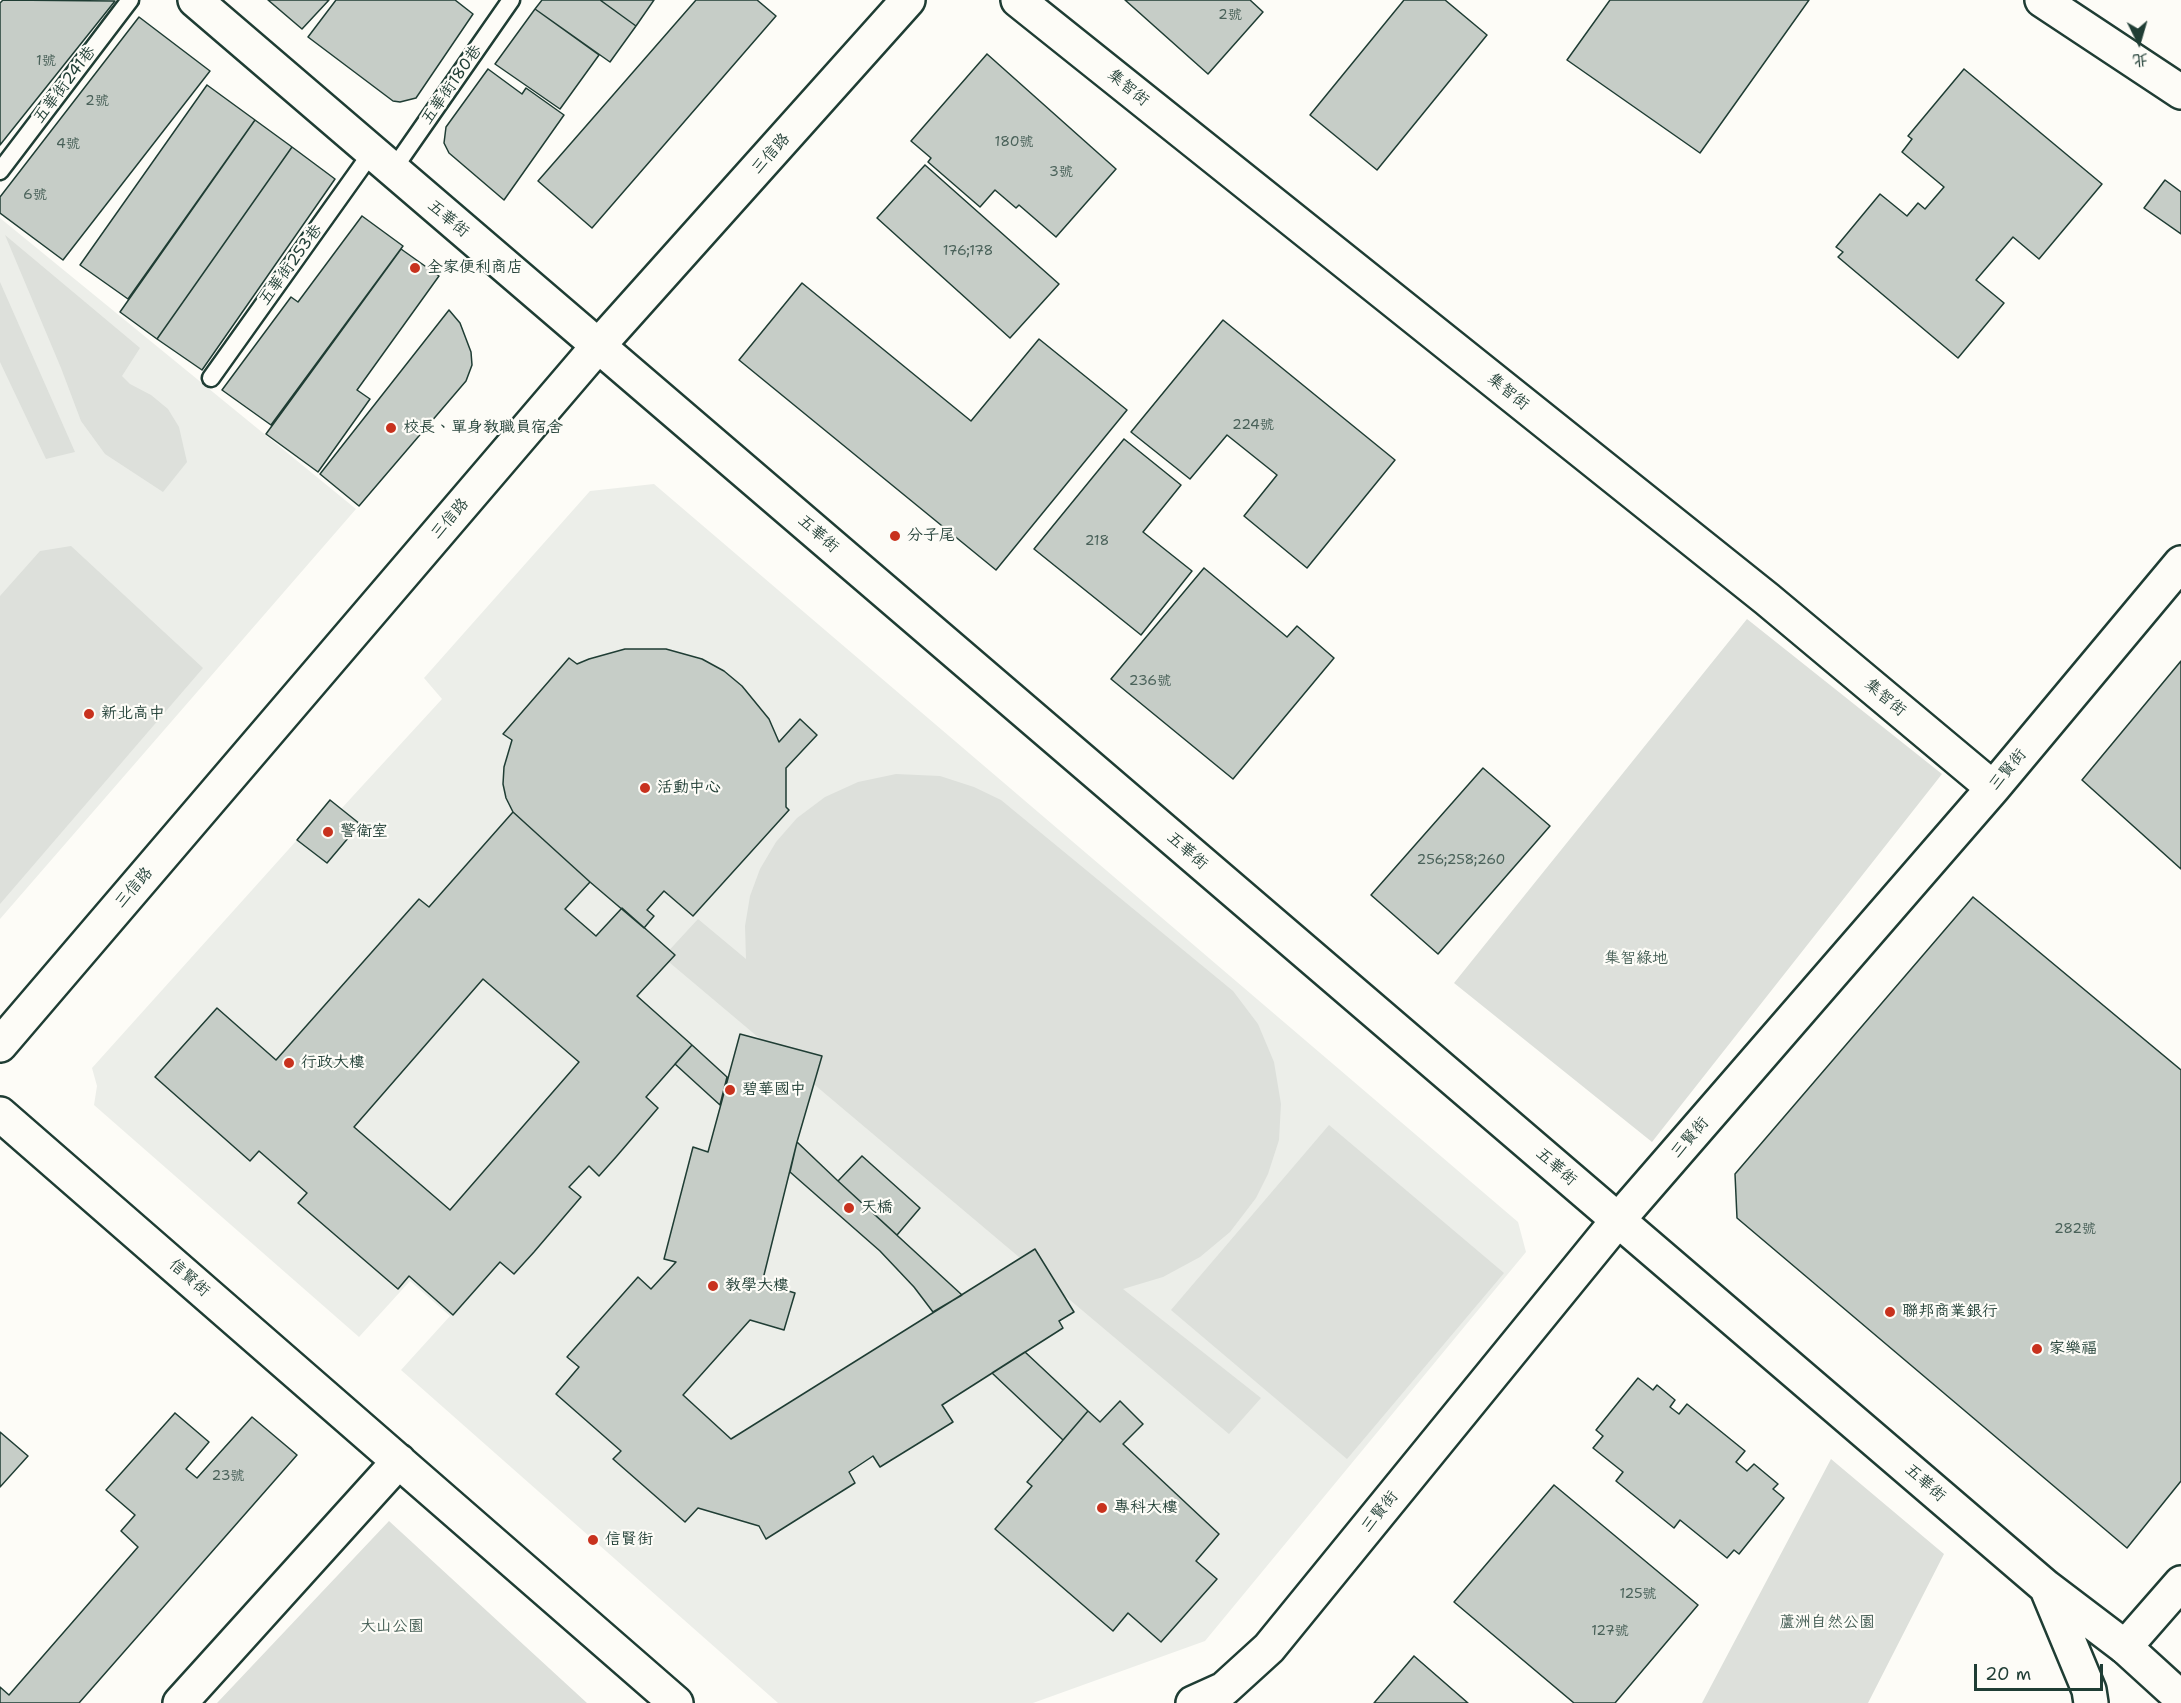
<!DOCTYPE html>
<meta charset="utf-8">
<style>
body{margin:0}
#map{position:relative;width:2181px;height:1703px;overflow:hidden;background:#fdfcf7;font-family:"Shantell Sans","LXGW WenKai TC",sans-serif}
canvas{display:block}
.north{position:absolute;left:2109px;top:12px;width:60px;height:60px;-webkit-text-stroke:4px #fdfcf7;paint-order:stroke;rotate:175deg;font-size:16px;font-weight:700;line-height:24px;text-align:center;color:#1f3d34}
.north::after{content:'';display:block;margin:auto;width:21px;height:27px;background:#1f3d34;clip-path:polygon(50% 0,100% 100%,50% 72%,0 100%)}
.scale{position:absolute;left:1974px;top:1664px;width:129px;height:27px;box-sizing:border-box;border:3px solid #1f3d34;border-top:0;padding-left:8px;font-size:18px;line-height:21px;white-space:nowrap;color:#1f3d34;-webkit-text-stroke:4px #fdfcf7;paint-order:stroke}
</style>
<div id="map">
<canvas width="2181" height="1703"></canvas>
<div class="north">北</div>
<div class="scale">20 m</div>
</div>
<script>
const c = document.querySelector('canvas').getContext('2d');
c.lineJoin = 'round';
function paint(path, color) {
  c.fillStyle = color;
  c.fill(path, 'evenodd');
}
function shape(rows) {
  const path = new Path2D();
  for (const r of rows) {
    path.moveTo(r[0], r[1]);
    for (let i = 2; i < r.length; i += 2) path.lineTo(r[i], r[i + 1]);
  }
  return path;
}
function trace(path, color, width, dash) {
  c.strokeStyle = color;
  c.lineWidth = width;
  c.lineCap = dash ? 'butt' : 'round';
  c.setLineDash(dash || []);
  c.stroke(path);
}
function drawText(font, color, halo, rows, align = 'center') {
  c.font = font + ' "Shantell Sans","LXGW WenKai TC",sans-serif';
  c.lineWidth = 4.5;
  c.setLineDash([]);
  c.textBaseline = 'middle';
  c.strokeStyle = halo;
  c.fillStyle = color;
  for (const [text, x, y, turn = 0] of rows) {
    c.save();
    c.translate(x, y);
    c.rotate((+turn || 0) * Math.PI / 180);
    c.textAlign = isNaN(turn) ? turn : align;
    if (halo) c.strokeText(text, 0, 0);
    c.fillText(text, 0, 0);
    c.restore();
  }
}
const built = shape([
 [0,218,356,509,0,919],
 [654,484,1518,1222,1526,1252,1205,1641,1033,1703,778,1703,401,1370,450,1316,410,1281,359,1337,94,1105,97,1086,92,1068,297,840,341,809,442,699,424,678,590,491]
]);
const green = shape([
 [5,235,140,348,122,376,130,384,151,395,168,409,179,427,187,462,163,492,105,454,81,421,61,368],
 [0,282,75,452,46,459,0,362],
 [71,546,203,668,0,904,0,596,40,551],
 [1747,619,1942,774,1652,1142,1454,983],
 [896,774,940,776,974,787,1001,800,1233,991,1258,1024,1274,1062,1281,1104,1279,1140,1268,1174,1256,1198,1230,1232,1200,1257,1163,1277,1123,1289,1261,1398,1229,1434,663,957,698,919,746,959,745,926,750,896,760,869,776,842,797,818,825,797,858,782],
 [1329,1125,1504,1273,1347,1459,1171,1310],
 [1831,1459,1944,1554,1868,1703,1702,1703],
 [389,1521,587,1703,217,1703]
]);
const building = shape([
 [3,0,115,1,0,145,0,3,3,0],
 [268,0,329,0,302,29,268,0],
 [336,0,455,0,473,14,416,98,400,102,393,101,308,37,336,0],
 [542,0,600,0,636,26,610,62,535,9,542,0],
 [600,0,654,0,636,26,600,0],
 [696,0,757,0,776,16,592,228,538,181,696,0],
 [1125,0,1250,0,1263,12,1208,74,1125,0],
 [1404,0,1445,0,1487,35,1377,170,1310,115,1404,0],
 [1610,0,1809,0,1700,153,1567,60,1610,0],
 [535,9,599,55,560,109,495,64,535,9],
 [139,17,210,71,63,260,0,213,0,197,139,17],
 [987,54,1116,169,1056,237,1019,205,1016,208,995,190,980,207,928,162,931,158,911,141,987,54],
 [488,69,522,94,526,88,564,115,504,200,449,153,444,143,446,127,488,69],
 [1964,69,2102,184,2039,259,2013,237,1976,280,2004,303,1958,358,1838,257,1843,252,1836,247,1880,194,1907,216,1918,203,1925,209,1944,187,1902,152,1912,139,1908,136,1964,69],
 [207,85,255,120,128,299,80,265,207,85],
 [255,120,292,147,157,339,120,312,255,120],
 [292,147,335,179,202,370,157,339,292,147],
 [925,165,1059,284,1010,338,877,218,925,165],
 [2165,180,2181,192,2181,234,2144,208,2165,180],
 [362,216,403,246,271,425,222,390,291,297,298,302,362,216],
 [401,249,439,276,357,390,370,399,318,472,266,434,401,249],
 [802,283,971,421,1039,339,1127,410,996,570,739,360,802,283],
 [449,310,460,323,471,352,472,365,466,381,359,506,320,474,449,310],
 [1223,320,1395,460,1307,568,1244,516,1277,475,1227,435,1190,479,1131,432,1223,320],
 [1124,439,1181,485,1143,532,1192,571,1141,635,1034,549,1124,439],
 [1204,568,1287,637,1297,626,1334,658,1233,779,1111,679,1204,568],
 [625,649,666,649,702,659,724,671,742,686,769,719,779,742,800,719,817,735,786,768,786,807,789,810,693,916,664,891,647,910,654,916,644,928,590,882,513,812,506,798,503,784,504,767,512,740,503,734,569,658,577,664,589,659,625,649],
 [2181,661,2181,869,2082,780,2181,661],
 [1483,768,1550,826,1438,954,1371,895,1483,768],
 [330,800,360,824,327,863,297,840,330,800],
 [513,812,590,882,565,909,596,936,622,908,675,955,637,996,692,1045,646,1097,658,1108,616,1157,599,1176,589,1166,569,1187,581,1197,534,1252,514,1274,500,1262,453,1315,409,1276,398,1289,298,1203,307,1193,259,1151,250,1161,155,1077,217,1008,276,1060,419,899,429,907,513,812],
 [483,979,579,1062,450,1210,354,1127,483,979],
 [1973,897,2181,1070,2181,1481,2127,1548,1737,1218,1735,1174,1973,897],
 [740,1034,822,1056,797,1142,762,1283,795,1293,784,1330,750,1320,683,1395,731,1439,1035,1249,1074,1312,1059,1321,1063,1328,942,1405,953,1422,880,1467,873,1456,849,1472,855,1483,766,1539,759,1526,698,1508,685,1522,613,1459,621,1451,556,1394,579,1367,567,1357,638,1277,651,1289,676,1262,664,1259,693,1147,708,1152,740,1034],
 [692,1045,727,1077,720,1105,675,1064,692,1045],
 [797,1142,838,1181,962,1295,933,1312,914,1287,880,1251,790,1172,797,1142],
 [862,1156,920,1208,897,1235,838,1181,862,1156],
 [1025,1352,1088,1411,1063,1440,992,1373,1025,1352],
 [1638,1378,1653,1390,1657,1385,1675,1400,1670,1407,1679,1414,1687,1404,1745,1451,1736,1462,1747,1471,1754,1464,1778,1484,1773,1489,1784,1498,1739,1554,1734,1550,1727,1558,1680,1520,1674,1528,1616,1481,1623,1472,1593,1448,1603,1436,1596,1430,1638,1378],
 [1120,1401,1143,1424,1123,1444,1219,1534,1196,1561,1217,1579,1161,1642,1128,1613,1113,1631,995,1529,1032,1486,1027,1482,1088,1411,1100,1422,1120,1401],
 [175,1413,209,1442,186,1469,197,1478,252,1417,297,1455,79,1703,0,1703,0,1687,9,1695,138,1547,121,1531,135,1515,106,1490,175,1413],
 [0,1432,28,1456,0,1487,0,1432],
 [1554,1485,1698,1605,1615,1703,1574,1703,1454,1602,1554,1485],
 [1414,1656,1468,1703,1374,1703,1414,1656]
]);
const lane = shape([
 [0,171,130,0],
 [392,171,511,0],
 [211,378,372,152]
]);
const street = shape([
 [1018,0,1767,599,1993,788],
 [2042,0,2181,92],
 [0,1045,598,346,908,0],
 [0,1114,676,1703],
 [2125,1647,2181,1583],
 [180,1703,399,1461],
 [1193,1703,1224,1689,1269,1648,1618,1220,1993,788,2181,563]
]);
const secondary = shape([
 [195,0,2046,1587,2125,1647,2181,1698],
 [2047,1589,2089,1690,2091,1703]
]);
const markers = [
 [415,268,6,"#c8321e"],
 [391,428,6,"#c8321e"],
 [895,536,6,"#c8321e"],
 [89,714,6,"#c8321e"],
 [645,788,6,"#c8321e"],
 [328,832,6,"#c8321e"],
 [289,1063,6,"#c8321e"],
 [730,1090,6,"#c8321e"],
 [849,1208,6,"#c8321e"],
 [713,1286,6,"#c8321e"],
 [1890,1312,6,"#c8321e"],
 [2037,1349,6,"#c8321e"],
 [1102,1508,6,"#c8321e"],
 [593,1540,6,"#c8321e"]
];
const numberNames = [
 ["2號",1230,15],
 ["1號",46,61],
 ["2號",97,101],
 ["180號",1014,142],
 ["4號",68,144],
 ["3號",1061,172],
 ["6號",35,195],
 ["176;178",968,251],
 ["224號",1253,425],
 ["218",1097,541],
 ["236號",1150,681],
 ["256;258;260",1461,860],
 ["282號",2075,1229],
 ["23號",228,1476],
 ["125號",1638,1594],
 ["127號",1610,1631]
];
const streetNames = [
 ["五華街241巷",65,85,-53],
 ["五華街180巷",452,85,-55],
 ["集智街",1128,88,39],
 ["三信路",771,154,-48],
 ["五華街",448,219,40],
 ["五華街253巷",291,265,-54],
 ["集智街",1508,392,39],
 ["三信路",450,519,-49],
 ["五華街",818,534,41],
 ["集智街",1885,698,40],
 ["三賢街",2008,770,-50],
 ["五華街",1187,851,41],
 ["三信路",134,888,-49],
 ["三賢街",1690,1138,-49],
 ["五華街",1556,1167,41],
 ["信賢街",189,1278,41],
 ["五華街",1925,1483,41],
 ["三賢街",1380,1512,-51]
];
const poiNames = [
 ["全家便利商店",427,268],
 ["校長、單身教職員宿舍",403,428],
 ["分子尾",907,536],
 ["新北高中",101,714],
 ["活動中心",657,788],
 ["警衛室",340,832],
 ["行政大樓",301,1063],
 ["碧華國中",742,1090],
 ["天橋",861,1208],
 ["教學大樓",725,1286],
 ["聯邦商業銀行",1902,1312],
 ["家樂福",2049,1349],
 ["專科大樓",1114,1508],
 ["信賢街",605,1540]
];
const parkNames = [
 ["集智綠地",1636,959],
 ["蘆洲自然公園",1827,1623],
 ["大山公園",392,1627]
];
paint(built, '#eceee9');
paint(green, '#dde0db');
paint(building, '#c6cdc7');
trace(building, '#1f3d34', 1.5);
trace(lane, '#1f3d34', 21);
trace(street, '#1f3d34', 38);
trace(secondary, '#1f3d34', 38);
trace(lane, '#fdfcf7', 16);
trace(street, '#fdfcf7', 33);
trace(secondary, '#fdfcf7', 33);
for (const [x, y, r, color] of markers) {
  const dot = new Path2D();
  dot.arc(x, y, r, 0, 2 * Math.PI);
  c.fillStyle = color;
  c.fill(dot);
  trace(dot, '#fdfcf7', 2);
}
drawText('14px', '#496159', null, numberNames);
drawText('16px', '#1f3d34', '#fdfcf7', streetNames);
drawText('16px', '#1f3d34', '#fdfcf7', poiNames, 'left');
drawText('16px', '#455e55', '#fdfcf7', parkNames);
</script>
